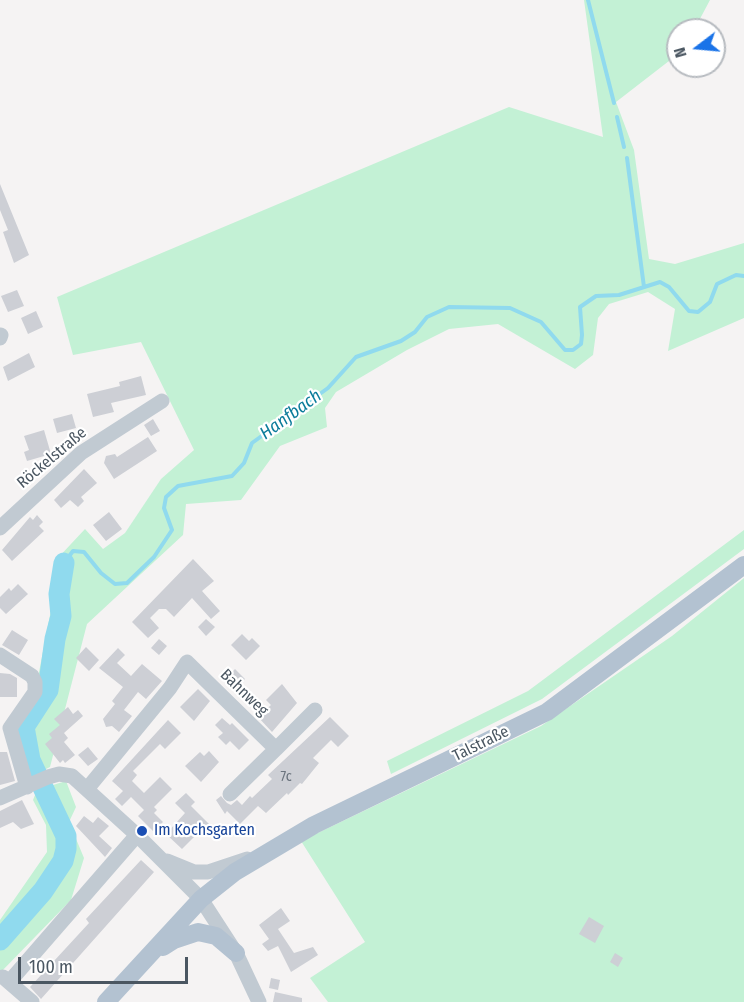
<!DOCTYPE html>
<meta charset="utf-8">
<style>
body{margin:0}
#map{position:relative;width:744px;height:1002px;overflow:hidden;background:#f5f3f3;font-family:"Fira Sans Condensed",sans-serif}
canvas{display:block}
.north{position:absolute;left:666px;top:18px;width:60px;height:60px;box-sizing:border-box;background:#fff;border:2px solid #b7bbc0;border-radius:50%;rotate:254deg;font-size:16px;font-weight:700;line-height:24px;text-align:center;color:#4a5661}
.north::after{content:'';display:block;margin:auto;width:21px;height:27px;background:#1a73e8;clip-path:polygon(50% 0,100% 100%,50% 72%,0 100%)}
.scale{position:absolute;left:18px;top:957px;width:170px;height:27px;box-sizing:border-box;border:3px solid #4a5661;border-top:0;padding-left:8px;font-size:18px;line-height:21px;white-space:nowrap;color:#4a5661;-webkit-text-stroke:4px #fff;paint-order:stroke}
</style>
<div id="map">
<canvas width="744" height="1002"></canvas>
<div class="north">N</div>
<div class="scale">100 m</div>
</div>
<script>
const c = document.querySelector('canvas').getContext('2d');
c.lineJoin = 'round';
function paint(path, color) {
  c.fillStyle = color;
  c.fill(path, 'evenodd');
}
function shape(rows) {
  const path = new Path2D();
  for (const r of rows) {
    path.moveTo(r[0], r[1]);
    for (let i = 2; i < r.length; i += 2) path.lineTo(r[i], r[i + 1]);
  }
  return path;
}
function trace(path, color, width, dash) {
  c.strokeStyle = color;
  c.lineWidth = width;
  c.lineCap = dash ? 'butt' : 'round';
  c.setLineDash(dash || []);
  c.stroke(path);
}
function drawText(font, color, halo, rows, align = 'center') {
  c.font = font + ' "Fira Sans Condensed",sans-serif';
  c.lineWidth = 4.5;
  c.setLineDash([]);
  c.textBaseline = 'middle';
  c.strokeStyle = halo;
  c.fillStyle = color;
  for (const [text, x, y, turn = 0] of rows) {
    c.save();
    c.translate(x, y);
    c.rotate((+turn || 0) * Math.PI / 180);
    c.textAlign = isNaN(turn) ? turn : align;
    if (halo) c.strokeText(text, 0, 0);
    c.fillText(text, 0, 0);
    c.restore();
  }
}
const green = shape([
 [584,0,710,0,694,30,678,30,678,54,616,102,634,150,649,259,675,264,744,243,744,318,668,351,675,309,648,292,609,304,598,318,593,355,575,369,498,324,449,329,407,350,336,392,325,408,327,427,280,446,241,500,186,504,183,535,87,624,50,767,34,775,19,737,34,698,51,610,56,560,85,529,103,549,125,533,161,479,194,450,141,342,73,355,57,297,509,107,603,137],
 [744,530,744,549,542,699,391,774,387,761,528,691],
 [744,578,744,1002,328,1002,310,978,365,942,301,841,541,726,672,636],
 [66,781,76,807,69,822,84,858,71,900,0,973,0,920,47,852,46,825,33,800,37,790]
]);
const stream = shape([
 [588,0,614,103],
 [617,117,624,147],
 [627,158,644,287],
 [64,563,73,551,84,552,101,573,115,584,127,583,154,557,172,530,164,508,166,497,178,486,232,476,244,463,252,443,328,388,356,357,401,341,415,332,427,317,449,307,510,308,541,322,565,350,573,350,581,344,582,335,580,307,596,296,619,295,660,282,669,287,689,311,698,312,710,302,717,284,736,275,744,276]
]);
const river = shape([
 [0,940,43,891,63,861,66,849,66,836,30,760,24,727,48,690,55,639,61,616,59,594,64,563]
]);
const building = shape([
 [0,184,29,255,14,263,3,232,8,230,0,210],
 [17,290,24,306,8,312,1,296],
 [36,311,43,327,28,334,21,318],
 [29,353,35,367,8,381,3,367],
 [141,376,146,395,111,403,114,412,93,417,87,394,120,386,119,382],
 [72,414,76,428,57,433,53,419],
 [153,419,160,431,151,436,144,425],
 [44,430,51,454,27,461,24,452,29,450,24,436],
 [148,437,157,451,114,479,104,463,106,456,115,454,117,457],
 [84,469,97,483,81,497,84,501,78,507,70,500,61,508,54,500],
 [109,512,122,529,106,541,93,525],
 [37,515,43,522,39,526,44,531,12,561,2,550,30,517,33,520],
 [193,559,214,581,202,591,220,611,211,619,192,598,174,617,166,609,159,609,150,618,159,628,148,638,132,622],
 [18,584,28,594,6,614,0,608,0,597,9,588,11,591],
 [206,619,215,627,206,636,198,627],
 [12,630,28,640,19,655,2,645],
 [242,634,249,641,252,638,260,646,246,660,231,645],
 [159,639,167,646,159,655,151,648],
 [86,647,99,660,89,671,76,658],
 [118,648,125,655,117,663,131,676,142,664,162,681,146,699,138,692,124,710,132,716,119,732,112,726,106,727,103,719,115,704,112,701,123,687,99,668],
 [235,669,245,679,234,689,225,680],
 [0,673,10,674,17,678,17,697,0,697],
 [282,684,297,703,272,732,258,717,271,705,266,700],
 [198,689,210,701,194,721,180,707],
 [68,707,73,714,78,710,83,716,64,733,68,738,64,742,75,755,65,763,63,760,60,763,45,744,52,738,49,734,60,725,54,719],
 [330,717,349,736,338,747,331,740,313,758,319,763,302,784,300,783,288,795,287,793,266,813,258,806,240,824,227,811,225,814,216,800,221,796,227,803,231,805,237,800,242,805,250,796,252,798,272,779,268,775],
 [222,718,230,725,232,723,249,740,239,750,230,741,226,745,218,737,223,733,215,725],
 [168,720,181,733,165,749,160,744,133,771,137,775,132,781,144,793,160,777,172,789,154,807,157,810,154,813,163,822,153,831,138,816,144,810,131,797,122,806,115,799,123,791,112,781],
 [88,747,98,759,88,766,78,755],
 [209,751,219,762,201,782,185,766,200,752,204,756],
 [0,752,7,752,15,781,0,785],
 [186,793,195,802,191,806,212,827,204,835,200,831,182,849,166,834,185,813,175,803],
 [22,800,34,824,21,829,13,822,0,828,0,811],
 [84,816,93,823,98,817,109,826,99,836,112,848,105,857,76,826],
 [141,860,154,872,41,999,30,987,89,923,86,919],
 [281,908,290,921,278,929,294,953,313,947,318,955,291,972,278,946,268,951,262,944,269,939,259,925],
 [589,917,604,926,595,943,579,934],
 [615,953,623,958,618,967,610,962],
 [271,978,280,980,278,990,269,988],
 [275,992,302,998,302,1002,273,1002]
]);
const minor = shape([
 [0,338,1,335],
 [0,528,81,453,162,401],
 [0,655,32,676,35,682,35,692,10,728,27,787],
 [87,789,170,688,187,662,276,749,315,710],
 [230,794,276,749],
 [0,798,48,777,59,774,72,776,138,836,201,899,236,953,259,1002],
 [167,861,194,872,208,872,247,859],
 [3,977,32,1002],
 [10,981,137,835]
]);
const major = shape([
 [163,947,174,940,198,932,216,936,236,953],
 [106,1002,201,899,235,872,314,825,547,712,744,565]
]);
const markers = [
 [142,831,6,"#1a4fb4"]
];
const numberNames = [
 ["7c",286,777]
];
const streetNames = [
 ["Röckelstraße",52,458,-40],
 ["Bahnweg",244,693,44],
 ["Talstraße",481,744,-26]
];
const transitNames = [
 ["Im Kochsgarten",154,831]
];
const waterNames = [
 ["Hanfbach",291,415,-36]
];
paint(green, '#c3f1d5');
trace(stream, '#90daee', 4);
trace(river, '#90daee', 21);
paint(building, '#cdcfd5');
trace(minor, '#c1cad2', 15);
trace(major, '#b3c2d1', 18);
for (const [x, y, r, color] of markers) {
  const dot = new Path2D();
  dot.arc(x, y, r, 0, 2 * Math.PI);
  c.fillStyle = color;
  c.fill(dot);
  trace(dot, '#fff', 2);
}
drawText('14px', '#6b747e', null, numberNames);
drawText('16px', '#4a5661', '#fff', streetNames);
drawText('16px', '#164399', '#fff', transitNames, 'left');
drawText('italic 18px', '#0c7c9b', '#fff', waterNames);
</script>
